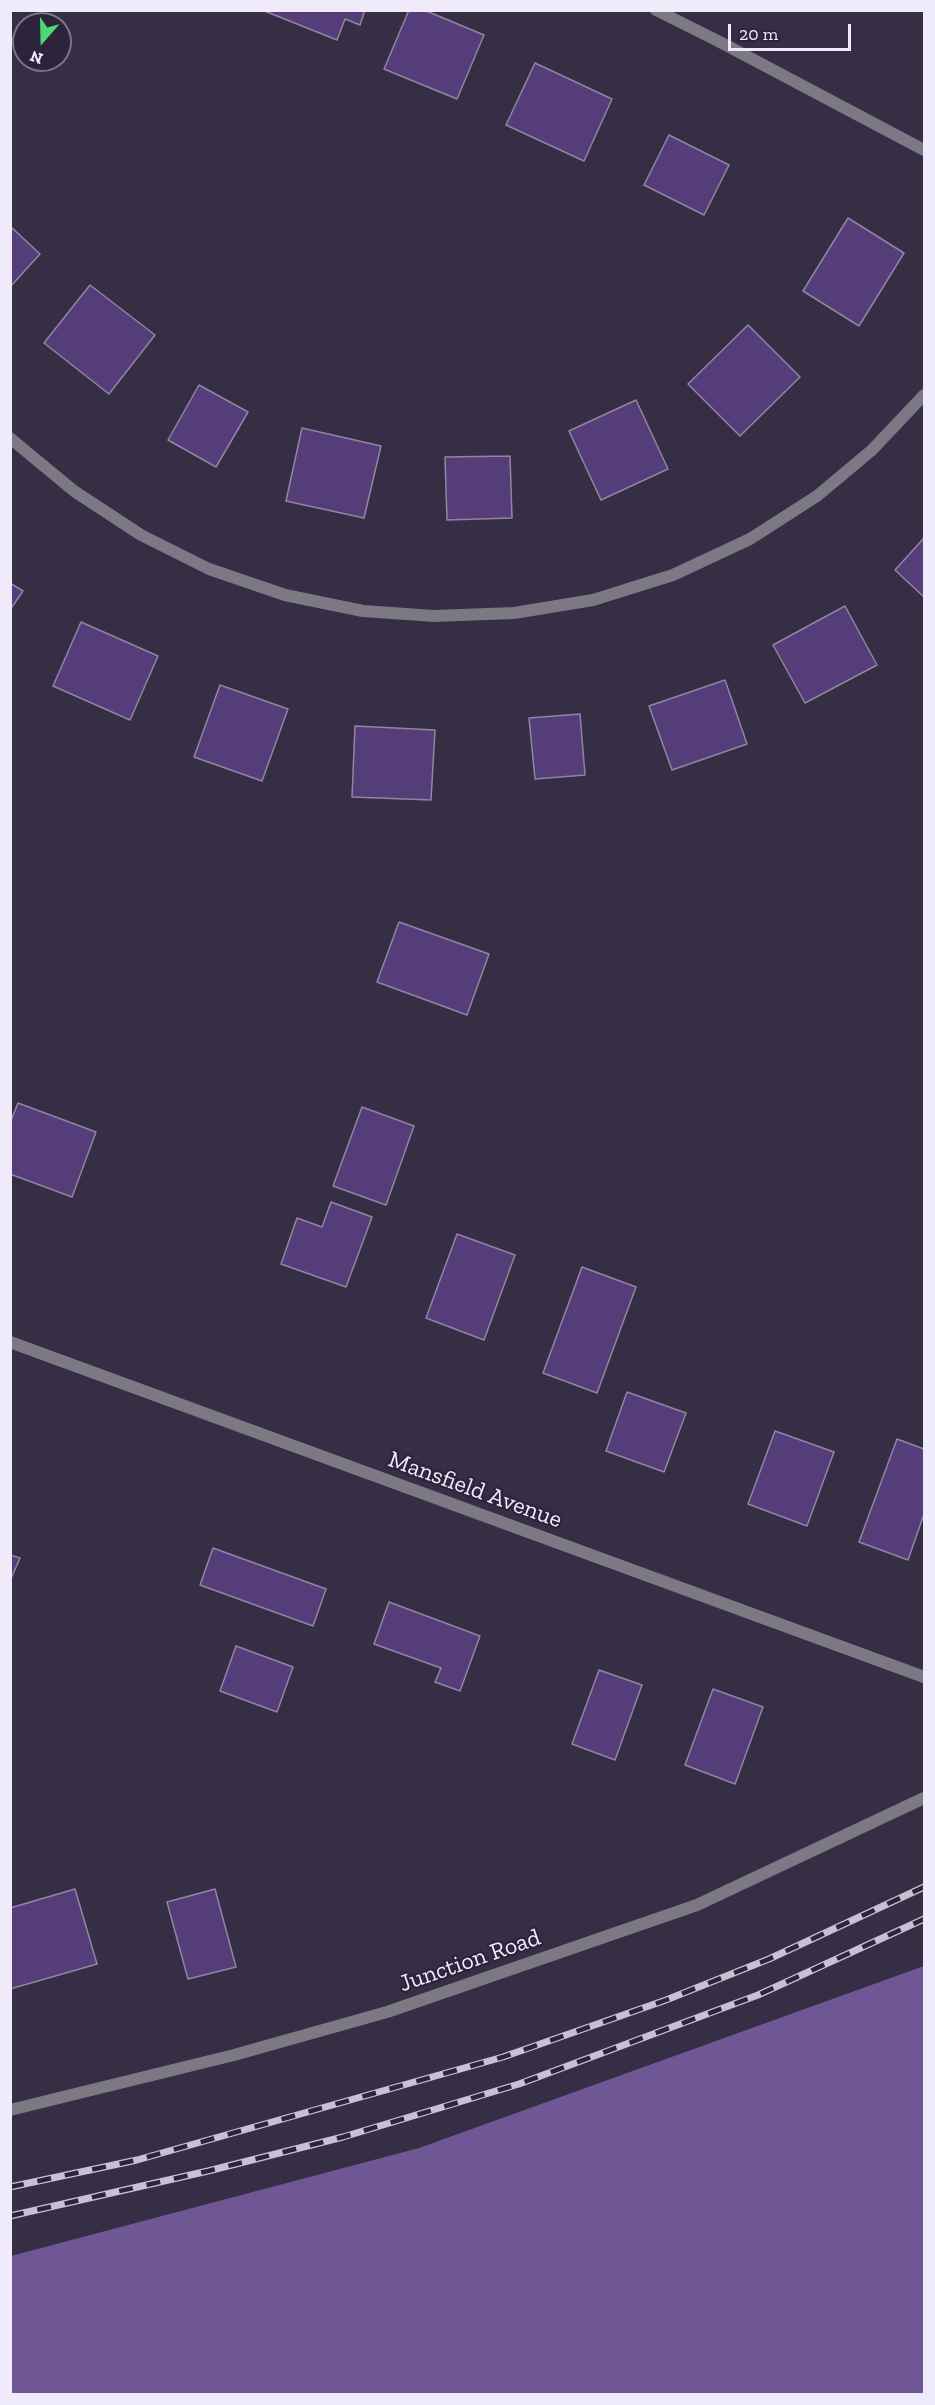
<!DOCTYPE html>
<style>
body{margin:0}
#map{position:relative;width:935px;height:2405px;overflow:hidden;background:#362e45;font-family:"Zilla Slab",serif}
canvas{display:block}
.frame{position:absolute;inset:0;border:12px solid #f0ebfb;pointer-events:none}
.north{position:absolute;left:12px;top:12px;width:60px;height:60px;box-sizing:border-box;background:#2c243b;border:2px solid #7a7488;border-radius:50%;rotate:200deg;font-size:16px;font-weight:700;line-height:24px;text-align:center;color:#f0ebfb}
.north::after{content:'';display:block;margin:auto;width:21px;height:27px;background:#4bd677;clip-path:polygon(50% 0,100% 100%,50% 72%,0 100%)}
.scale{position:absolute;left:728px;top:24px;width:123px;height:27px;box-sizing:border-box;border:3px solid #f0ebfb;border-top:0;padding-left:8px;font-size:18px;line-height:21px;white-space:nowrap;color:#f0ebfb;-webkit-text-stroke:4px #2c243b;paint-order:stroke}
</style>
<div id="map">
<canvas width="935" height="2405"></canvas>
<div class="frame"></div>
<div class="north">N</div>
<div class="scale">20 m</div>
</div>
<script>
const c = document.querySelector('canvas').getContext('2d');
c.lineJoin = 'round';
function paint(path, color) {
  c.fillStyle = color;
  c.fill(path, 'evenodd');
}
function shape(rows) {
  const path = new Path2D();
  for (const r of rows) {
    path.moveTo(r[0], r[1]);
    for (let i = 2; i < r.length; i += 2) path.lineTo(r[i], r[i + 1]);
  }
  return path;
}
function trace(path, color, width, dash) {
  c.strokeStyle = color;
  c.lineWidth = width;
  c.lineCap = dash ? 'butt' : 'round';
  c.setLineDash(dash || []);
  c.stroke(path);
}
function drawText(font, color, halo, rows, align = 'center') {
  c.font = font + ' "Zilla Slab",serif';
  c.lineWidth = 4.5;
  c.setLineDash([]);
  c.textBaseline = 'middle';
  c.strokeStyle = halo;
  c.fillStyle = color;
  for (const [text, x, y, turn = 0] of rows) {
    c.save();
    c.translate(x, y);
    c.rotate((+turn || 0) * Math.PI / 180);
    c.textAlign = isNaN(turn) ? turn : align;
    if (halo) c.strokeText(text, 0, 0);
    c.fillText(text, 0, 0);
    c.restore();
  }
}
const forest = shape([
 [924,1966,924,2394,11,2394,11,2256,419,2148]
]);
const building = shape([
 [262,10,365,10,360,25,345,19,337,40,262,10],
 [409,10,424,10,484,35,457,99,384,69,409,10],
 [535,63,612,99,584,161,506,125,535,63],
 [669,135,729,165,704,215,644,185,669,135],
 [848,218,904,253,859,326,803,291,848,218],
 [10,226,40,254,10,287,10,226],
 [90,285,155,335,109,394,44,343,90,285],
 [748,325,800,377,740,436,688,384,748,325],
 [199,385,248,412,216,467,168,440,199,385],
 [636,400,668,469,601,500,569,431,636,400],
 [302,428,381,446,364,518,286,501,302,428],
 [510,456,512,518,447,520,445,457,510,456],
 [924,538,924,597,895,570,924,538],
 [10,583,23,591,10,610,10,583],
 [845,606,877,665,805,703,773,645,845,606],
 [81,622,158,656,130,720,53,686,81,622],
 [725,680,747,744,672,770,649,706,725,680],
 [220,685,288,709,262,781,194,757,220,685],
 [580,714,585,775,535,779,529,718,580,714],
 [355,726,435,730,431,800,352,797,355,726],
 [399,922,489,954,467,1015,377,982,399,922],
 [18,1103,96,1132,72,1197,10,1174,10,1123,18,1103],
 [362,1107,414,1126,386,1205,333,1186,362,1107],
 [331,1202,372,1217,346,1287,281,1264,297,1218,322,1227,331,1202],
 [457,1234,515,1255,484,1340,426,1318,457,1234],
 [582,1267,636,1287,597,1393,543,1373,582,1267],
 [627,1392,686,1413,664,1472,606,1451,627,1392],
 [775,1431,834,1452,807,1526,748,1504,775,1431],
 [897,1439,924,1449,924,1514,908,1560,859,1542,897,1439],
 [213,1548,326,1589,313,1626,200,1585,213,1548],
 [10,1555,20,1558,10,1581,10,1555],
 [389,1602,480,1636,460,1691,435,1682,441,1668,374,1644,389,1602],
 [236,1646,293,1667,277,1712,220,1691,236,1646],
 [599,1670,642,1685,615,1760,572,1744,599,1670],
 [713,1689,763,1707,735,1784,685,1765,713,1689],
 [75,1889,97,1964,10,1989,10,1908,75,1889],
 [215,1889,236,1967,188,1979,167,1902,215,1889]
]);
const minor = shape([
 [656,10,720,42,924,150],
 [10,438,74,491,141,535,209,569,285,595,363,611,434,616,514,613,593,600,673,575,750,539,817,496,872,450,924,395],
 [10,1342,924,1677]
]);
const tertiary = shape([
 [10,2110,234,2055,387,2012,697,1905,924,1798]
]);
const rail = shape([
 [10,2187,137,2160,503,2057,666,2000,769,1959,924,1887],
 [10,2216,208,2171,343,2137,519,2084,758,1995,924,1919]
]);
const streetNames = [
 ["Mansfield Avenue",475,1490,20],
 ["Junction Road",470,1961,-19]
];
paint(forest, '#6f5796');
paint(building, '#553d7a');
trace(building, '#9086a2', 1.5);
trace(minor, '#7c7884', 12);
trace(tertiary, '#7c7884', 12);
trace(rail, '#c7c1d3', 7);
trace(rail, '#2c243b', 4.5, [14]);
drawText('24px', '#f0ebfb', '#2c243b', streetNames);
</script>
